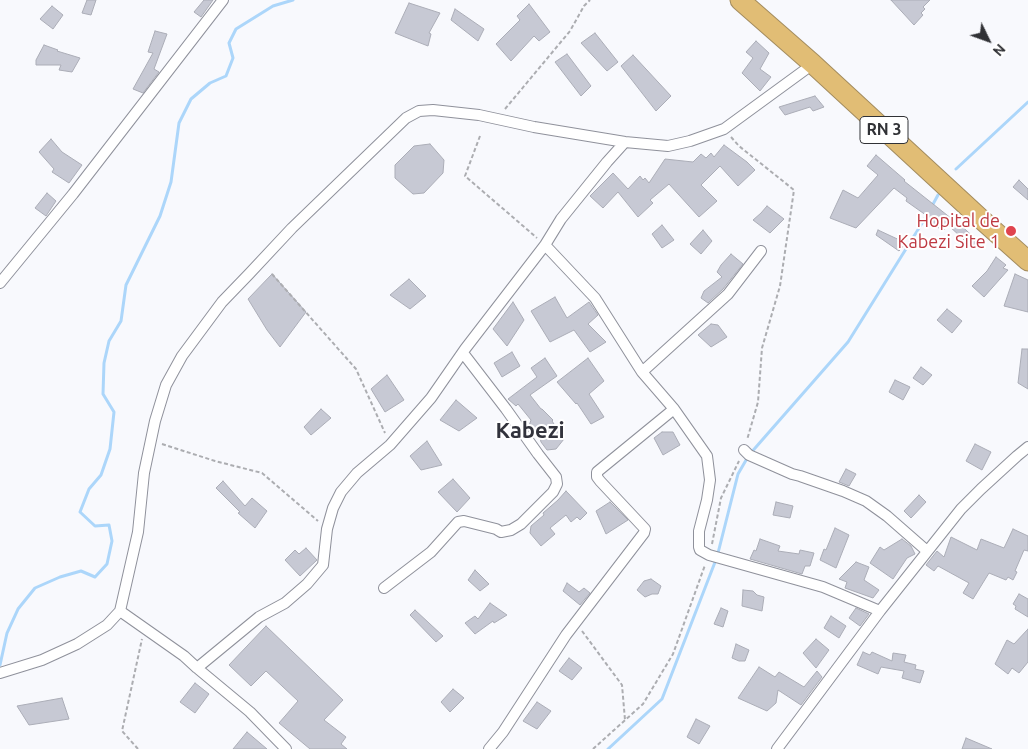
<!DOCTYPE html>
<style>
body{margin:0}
#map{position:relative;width:1028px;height:749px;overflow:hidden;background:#f8f9fd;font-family:Ubuntu,sans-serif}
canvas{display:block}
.north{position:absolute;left:963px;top:15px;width:50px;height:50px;-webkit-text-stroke:4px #fff;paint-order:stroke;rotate:132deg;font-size:14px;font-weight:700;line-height:20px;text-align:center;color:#313236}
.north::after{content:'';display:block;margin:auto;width:18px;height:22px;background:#313236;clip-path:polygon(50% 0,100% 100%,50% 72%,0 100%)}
</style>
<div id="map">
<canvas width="1028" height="749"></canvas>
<div class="north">N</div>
</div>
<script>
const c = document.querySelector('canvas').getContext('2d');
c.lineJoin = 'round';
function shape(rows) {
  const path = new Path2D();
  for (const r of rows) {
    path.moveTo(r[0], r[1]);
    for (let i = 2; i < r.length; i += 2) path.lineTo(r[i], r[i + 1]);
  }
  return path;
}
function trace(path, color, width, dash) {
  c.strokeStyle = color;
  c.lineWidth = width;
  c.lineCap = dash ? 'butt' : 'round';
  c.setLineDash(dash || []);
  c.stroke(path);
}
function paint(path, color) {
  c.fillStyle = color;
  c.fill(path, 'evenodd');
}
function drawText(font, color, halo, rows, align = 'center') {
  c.font = font + ' Ubuntu,sans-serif';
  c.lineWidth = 4;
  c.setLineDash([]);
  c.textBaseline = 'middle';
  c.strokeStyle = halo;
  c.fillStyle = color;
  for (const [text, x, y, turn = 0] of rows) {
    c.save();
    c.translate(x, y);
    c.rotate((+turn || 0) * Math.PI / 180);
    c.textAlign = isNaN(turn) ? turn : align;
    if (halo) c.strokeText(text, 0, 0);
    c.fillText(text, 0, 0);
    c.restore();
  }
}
const stream = shape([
 [956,169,1028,102],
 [932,206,938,195],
 [0,665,7,633,18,609,35,588,60,577,81,571,95,577,107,564,112,541,109,525,95,526,80,512,89,489,101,475,110,449,114,412,103,394,104,363,109,341,121,321,126,285,160,216,171,182,179,123,191,99,210,83,226,76,233,58,229,43,236,29,273,6,293,0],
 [608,749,662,699,717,557,738,474,749,455,848,342,929,212]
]);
const building = shape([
 [87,0,96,0,91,15,82,13,87,0],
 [204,0,213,0,201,17,194,12,204,0],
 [891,0,930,0,923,7,925,9,921,13,923,15,914,25,891,0],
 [409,3,440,13,429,33,431,34,428,46,395,33,409,3],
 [529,4,550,32,539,41,534,36,511,61,496,44,520,20,517,16,529,4],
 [52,6,63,15,53,29,40,19,52,6],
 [455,9,484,29,478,41,451,20,455,9],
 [155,31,167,34,154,69,159,72,143,93,133,89,153,53,148,52,155,31],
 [595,33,618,62,607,71,581,43,595,33],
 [756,41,769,53,760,69,771,77,760,91,742,73,753,58,746,52,756,41],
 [44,45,58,50,57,51,80,58,72,72,59,70,61,65,36,65,36,60,44,45],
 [567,54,591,86,581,96,555,62,567,54],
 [633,55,671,96,656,111,621,66,633,55],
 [815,96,824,107,813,111,810,107,785,115,779,107,815,96],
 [51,139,62,152,82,165,69,183,52,172,54,169,39,152,51,139],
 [430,144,444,160,443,173,424,193,413,194,395,178,395,165,414,146,430,144],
 [724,145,747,162,755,170,738,186,720,166,701,185,717,201,699,217,669,184,650,200,653,203,638,217,618,192,603,208,590,196,613,173,628,189,640,176,643,180,645,178,649,183,665,159,693,162,701,154,706,158,711,153,714,157,724,145],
 [876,155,905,180,904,181,952,219,943,231,928,220,930,218,906,201,907,198,894,188,856,228,830,218,843,190,858,198,878,175,867,166,876,155],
 [1019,180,1028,189,1028,200,1013,187,1019,180],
 [47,193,56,201,46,216,35,208,47,193],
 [767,206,784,219,770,233,753,220,761,213,767,206],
 [955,220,979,242,973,248,949,226,955,220],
 [662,225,674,240,662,248,652,234,662,225],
 [703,230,712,241,701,254,690,244,703,230],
 [878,230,906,243,899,251,876,235,878,230],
 [731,254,743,264,723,289,708,303,701,298,704,291,722,277,717,272,721,265,731,254],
 [996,257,1006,265,1003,268,1008,270,984,297,972,286,987,271,996,257],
 [272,274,306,312,280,347,267,330,248,299,272,274],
 [1015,274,1028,280,1028,312,1004,306,1015,274],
 [409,279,426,296,410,309,390,295,409,279],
 [555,297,567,318,589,302,598,315,588,324,606,342,590,352,574,330,550,342,531,311,555,297],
 [513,302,524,320,507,346,493,329,513,302],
 [947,309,962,321,952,333,937,320,947,309],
 [711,324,718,325,727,337,711,347,698,335,711,324],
 [1022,349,1028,349,1028,389,1018,383,1022,349],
 [512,352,520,366,502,377,494,363,512,352],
 [545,358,557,376,530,395,541,409,542,409,553,420,552,421,564,439,556,449,547,450,541,442,539,433,529,426,531,420,518,404,516,406,508,399,537,377,531,368,545,358],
 [588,358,604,381,589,394,604,417,591,424,577,403,576,404,557,382,588,358],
 [921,367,932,375,923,385,913,378,921,367],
 [387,375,404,400,385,412,371,389,387,375],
 [895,380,910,387,903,400,889,392,895,380],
 [456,400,477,418,459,431,440,420,456,400],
 [321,409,331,418,311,435,304,427,321,409],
 [662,432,673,432,680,445,663,455,654,438,662,432],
 [427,441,442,465,421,470,410,456,427,441],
 [975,444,991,452,982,470,966,461,975,444],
 [846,469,856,474,849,486,839,482,846,469],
 [453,479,470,498,457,512,438,492,453,479],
 [223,481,245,506,252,498,267,511,255,528,238,513,240,512,216,488,223,481],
 [566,491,587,513,580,520,577,517,571,522,566,515,550,528,555,534,541,546,530,533,531,526,544,515,543,513,558,500,566,491],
 [919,495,926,502,911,518,904,511,919,495],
 [610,502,628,520,606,534,596,511,610,502],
 [776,502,793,506,790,518,773,515,776,502],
 [835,528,849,535,836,568,820,560,824,549,826,550,835,528],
 [1013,529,1028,536,1028,551,1024,550,1015,571,1017,572,1013,580,1008,577,1006,580,989,573,973,599,963,593,969,583,938,566,934,571,926,565,937,551,944,557,951,537,977,550,981,539,1004,548,1013,529],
 [760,539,780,546,778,551,799,554,800,550,814,553,810,566,805,566,802,574,750,559,754,550,756,551,760,539],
 [902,539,911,546,915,554,907,558,893,579,870,563,880,547,884,550,902,539],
 [306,548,317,560,300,576,285,560,295,550,299,554,306,548],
 [856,562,869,567,864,580,879,590,873,598,845,588,847,582,839,579,856,562],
 [475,570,489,584,480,591,468,580,475,570],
 [651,579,661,586,658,594,652,594,645,597,637,590,644,581,651,579],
 [567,583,579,592,584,588,590,593,580,605,563,591,567,583],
 [743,590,753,591,757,595,764,597,762,611,742,606,743,590],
 [1019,594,1028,599,1028,617,1015,609,1016,606,1013,604,1019,594],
 [490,603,507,615,494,623,493,621,475,634,465,623,475,616,478,619,490,603],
 [721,608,728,611,723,627,714,624,721,608],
 [856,608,869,614,860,626,849,618,856,608],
 [415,610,443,636,436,642,410,615,415,610],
 [831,616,846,626,839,638,824,628,831,616],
 [266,626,343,700,324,720,346,737,341,744,347,749,310,749,279,723,298,701,266,671,251,686,229,665,266,626],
 [1028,629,1028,662,1019,673,1012,668,1008,674,995,664,1007,640,1014,644,1028,629],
 [816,639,829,650,816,668,803,653,816,639],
 [736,644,749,650,745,661,739,661,732,658,736,644],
 [863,652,870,655,872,652,892,661,893,653,906,655,904,662,916,665,915,669,924,671,920,683,902,678,904,671,881,667,878,674,857,665,863,652],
 [569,658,582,668,572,680,559,671,569,658],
 [759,667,775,677,779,672,804,687,817,671,822,677,801,705,778,690,776,703,767,711,738,698,759,667],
 [195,683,209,694,195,713,180,702,195,683],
 [453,689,464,698,450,712,441,702,453,689],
 [62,698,69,719,29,725,17,706,62,698],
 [537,702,551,711,537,729,523,721,537,702],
 [696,719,710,726,699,744,687,737,696,719],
 [247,732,267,749,233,749,247,732],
 [966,738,992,749,962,749,966,738]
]);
const path = shape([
 [505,109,570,31,584,6,590,0],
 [480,136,465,176,537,238],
 [731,137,739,146,794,190,780,286,762,348,758,402,747,440],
 [272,274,356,369,385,433],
 [162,444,215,461,262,473,318,521],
 [712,544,721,498,739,461],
 [582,631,622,685,625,720],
 [138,749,122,731,142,639],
 [593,749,643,704,673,654,705,565]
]);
const street = shape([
 [545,245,595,298,642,372,674,409,707,456,710,480,707,500,699,531,699,547,700,550,709,555,823,587,880,611],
 [0,283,73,194,223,0],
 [642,372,728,294,761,251],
 [744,450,749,455,792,474,800,476,843,491,866,501,887,516,927,551],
 [384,588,431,552,458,522,464,521,496,529,501,532,511,530,521,524,553,492,557,484,556,477,538,454,506,409,463,353],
 [120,611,184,656,197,668,250,712,286,749],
 [197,668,259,617,285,603,307,584,323,565,327,529,333,508,341,492,357,473,390,445,431,398,465,349,545,245,561,219,607,162,625,142],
 [0,673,42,660,77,644,107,625,120,611,138,532,144,473,155,421,166,385,182,356,222,302,249,274,292,228,406,118,419,111,433,110,479,115,534,127,625,142,668,146,690,141,724,129,813,64],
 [489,749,503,732,566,635,644,533,645,529,600,481,597,477,597,472,674,409],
 [777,749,880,611,961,509,981,489,1017,456,1028,447]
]);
const highway = shape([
 [740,0,813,64,981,219,1028,261]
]);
const markers = [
 [1011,231,6,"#e0444e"]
];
const shields = [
 [884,130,48]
];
const shieldNames = [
 ["RN 3",884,130]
];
const healthNames = [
 ["Hopital de",1000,221],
 ["Kabezi Site 1",1000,242]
];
const districtNames = [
 ["Kabezi",530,431]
];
trace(stream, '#acd6fa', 3);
paint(building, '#c7c9d4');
trace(building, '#abadb7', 1);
trace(street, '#8f919b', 12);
trace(highway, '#a38c5f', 21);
trace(path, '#acadb1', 2, [4, 2.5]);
trace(street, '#fff', 10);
trace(highway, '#e1bd75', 19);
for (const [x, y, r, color] of markers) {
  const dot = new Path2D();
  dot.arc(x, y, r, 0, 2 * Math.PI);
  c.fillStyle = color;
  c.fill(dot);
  trace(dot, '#fff', 2);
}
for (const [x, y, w] of shields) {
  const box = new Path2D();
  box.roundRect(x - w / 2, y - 13.5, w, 27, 4);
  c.fillStyle = '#fff';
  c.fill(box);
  trace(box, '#313236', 1);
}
drawText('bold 16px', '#313236', null, shieldNames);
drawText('18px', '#be3a42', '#fff', healthNames, 'right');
drawText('bold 22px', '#32333c', '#fff', districtNames);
</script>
